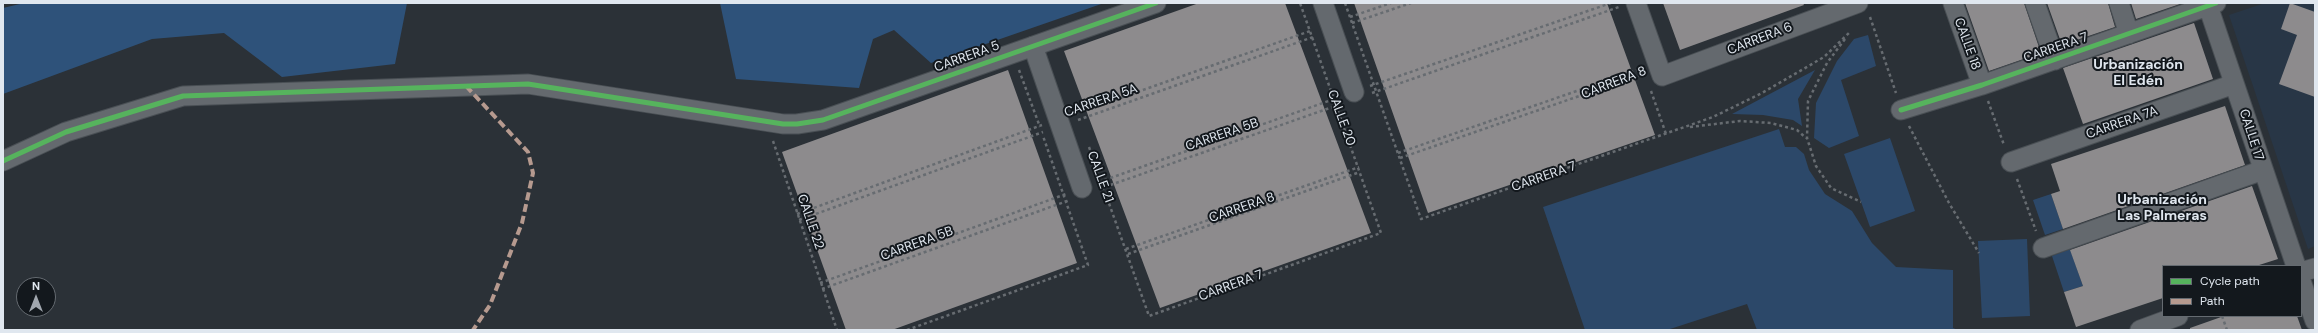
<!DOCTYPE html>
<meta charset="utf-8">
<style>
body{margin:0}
#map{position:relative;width:2318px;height:333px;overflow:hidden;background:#2b3137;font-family:"DM Sans",sans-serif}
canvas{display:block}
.frame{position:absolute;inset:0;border:4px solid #e0e7ef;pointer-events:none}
.legend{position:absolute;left:2162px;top:265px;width:140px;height:52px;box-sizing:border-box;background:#13181d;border:1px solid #656b71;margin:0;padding:5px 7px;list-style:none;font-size:12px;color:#e0e7ef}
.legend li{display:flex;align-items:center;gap:8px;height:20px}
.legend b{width:20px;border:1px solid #656b71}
.north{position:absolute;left:16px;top:277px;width:40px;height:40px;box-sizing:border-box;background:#13181d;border:1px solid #656b71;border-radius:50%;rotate:0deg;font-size:11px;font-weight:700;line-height:16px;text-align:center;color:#e0e7ef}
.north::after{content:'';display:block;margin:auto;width:14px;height:18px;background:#a1a7af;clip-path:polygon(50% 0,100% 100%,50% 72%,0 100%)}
</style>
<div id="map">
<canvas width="2318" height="333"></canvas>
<div class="frame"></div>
<ul class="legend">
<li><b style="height:5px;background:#56b35d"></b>Cycle path</li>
<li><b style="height:5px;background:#b69a8f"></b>Path</li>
</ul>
<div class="north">N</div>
</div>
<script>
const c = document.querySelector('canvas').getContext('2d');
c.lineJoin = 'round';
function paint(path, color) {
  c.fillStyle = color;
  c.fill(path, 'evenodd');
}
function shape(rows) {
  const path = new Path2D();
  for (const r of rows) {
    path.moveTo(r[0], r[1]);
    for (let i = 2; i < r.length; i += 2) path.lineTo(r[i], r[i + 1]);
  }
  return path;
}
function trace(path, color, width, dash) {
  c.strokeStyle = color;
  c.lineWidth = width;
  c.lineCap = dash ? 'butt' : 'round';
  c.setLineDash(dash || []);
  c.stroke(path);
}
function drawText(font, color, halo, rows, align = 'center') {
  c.font = font + ' "DM Sans",sans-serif';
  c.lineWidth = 4;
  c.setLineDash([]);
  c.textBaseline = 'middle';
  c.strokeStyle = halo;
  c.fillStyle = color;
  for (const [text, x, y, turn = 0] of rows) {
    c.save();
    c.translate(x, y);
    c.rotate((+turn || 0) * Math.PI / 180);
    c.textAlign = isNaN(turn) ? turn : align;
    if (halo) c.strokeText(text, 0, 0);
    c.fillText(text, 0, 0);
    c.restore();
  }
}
const built = shape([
 [2265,3,2315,3,2315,246,2308,249,2229,15]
]);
const green = shape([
 [1868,35,1876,66,1841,80,1859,136,1829,148,1814,138,1816,103,1837,61,1854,39],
 [1815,70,1798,99,1802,126,1793,120,1763,115,1732,114],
 [1779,129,1785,147,1796,147,1804,154,1809,170,1825,194,1852,211,1872,243,1896,267,1953,270,1953,328,1958,330,1757,330,1747,304,1667,330,1585,330,1543,207],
 [1890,138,1915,211,1870,227,1844,154],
 [2051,194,2063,229,2045,235,2033,200],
 [2027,239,2030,316,1982,318,1978,241],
 [2070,249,2083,286,2064,292,2052,256]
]);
const forest = shape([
 [24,3,407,3,395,64,282,77,224,33,152,39,3,94,3,8],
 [720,3,1104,3,931,63,894,30,873,39,859,88,736,79]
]);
const building = shape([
 [1199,3,1285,3,1371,233,1160,308,1064,51],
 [1354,3,1607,3,1655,135,1428,213],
 [1663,3,1803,3,1804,5,1680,50],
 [1965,3,2024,3,2041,53,1989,71],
 [2047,3,2108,3,2115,27,2062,45],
 [2131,3,2183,3,2136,19],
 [2290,3,2315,12,2315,97,2279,84,2297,35,2281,29],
 [2194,23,2213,79,2083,124,2063,68],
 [1008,70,1077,263,892,330,846,330,782,152],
 [2225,106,2245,165,2063,229,2051,194,2060,191,2051,164],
 [2252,186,2278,259,2256,266,2163,266,2163,298,2076,327,2064,292,2083,286,2070,250],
 [2224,316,2297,316,2302,330,2190,330,2190,328]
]);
const path = shape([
 [1345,3,1421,219,1713,117,1762,93,1824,57,1850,32],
 [1350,17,1391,3],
 [1870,17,1896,93],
 [1352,23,1411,3],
 [1845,39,1827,63,1808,101,1807,138,1816,166,1831,188,1861,202],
 [1019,70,1040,127],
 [1370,86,1611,3],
 [1651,91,1666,134],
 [1372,93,1619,7],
 [1988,101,2004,145],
 [1075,114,1310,31],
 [1078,120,1313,37],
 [1909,126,1949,203,1979,253],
 [1690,127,1740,121,1771,123,1797,130,1806,138],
 [773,141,837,330],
 [1089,147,1149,316,1381,233,1300,3],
 [1398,153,1640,69],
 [1400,158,1643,74],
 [2017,179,2036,231],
 [1099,182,1337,98],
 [1099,189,1341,104],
 [797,214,1042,125],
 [799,220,1043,132],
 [1126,249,1359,167],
 [1128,254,1360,172],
 [820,283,1066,194],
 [822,289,1070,200],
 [2222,316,2227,330],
 [907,330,1088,265,1043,136]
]);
const minor = shape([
 [1323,3,1354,92],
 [1636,3,1662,76,1858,3],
 [1953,3,1982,85],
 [2035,3,2055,60],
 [2119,3,2129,34],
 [2207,3,2296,266],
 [1033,46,1082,188],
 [1901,110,1982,85,2216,3],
 [3,161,66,132,183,96,528,84,783,124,797,124,823,120,1156,3],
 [2011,162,2234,84],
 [2043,248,2263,170],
 [2301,272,2315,268],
 [2301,281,2315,321],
 [2140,330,2178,316]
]);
const quiet = shape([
 [466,86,528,152,533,173,522,223,490,305,473,330]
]);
const cycleway = shape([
 [1901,110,1982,85,2216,3],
 [3,161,66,132,183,96,528,84,783,124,797,124,823,120,1156,3]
]);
const streetNames = [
 ["CARRERA 6",1760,39,-21],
 ["CALLE 18",1967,44,70],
 ["CARRERA 7",2056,48,-19],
 ["CARRERA 5",967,57,-20],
 ["CARRERA 8",1614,83,-21],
 ["CARRERA 5A",1101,101,-19],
 ["CALLE 20",1341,118,70],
 ["CARRERA 7A",2122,123,-19],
 ["CARRERA 5B",1222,135,-19],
 ["CALLE 17",2251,135,72],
 ["CALLE 21",1100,177,70],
 ["CARRERA 7",1544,177,-19],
 ["CARRERA 8",1242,208,-19],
 ["CALLE 22",810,222,71],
 ["CARRERA 5B",917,244,-20],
 ["CARRERA 7",1231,286,-20]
];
const neighbourhoodNames = [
 ["Urbanización",2138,65],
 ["El Edén",2138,81],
 ["Urbanización",2162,200],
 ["Las Palmeras",2162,216]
];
paint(built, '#283646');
paint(green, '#2c4869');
paint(forest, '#2e527a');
paint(building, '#8d8b8d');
trace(minor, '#494f54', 21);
trace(path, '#676c71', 2.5, [3, 3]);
trace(minor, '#64696e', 19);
trace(quiet, '#b69a8f', 4, [8, 4]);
trace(cycleway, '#56b35d', 5);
drawText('13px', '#e0e7ef', '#13181d', streetNames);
drawText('bold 14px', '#e0e7ef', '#13181d', neighbourhoodNames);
</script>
